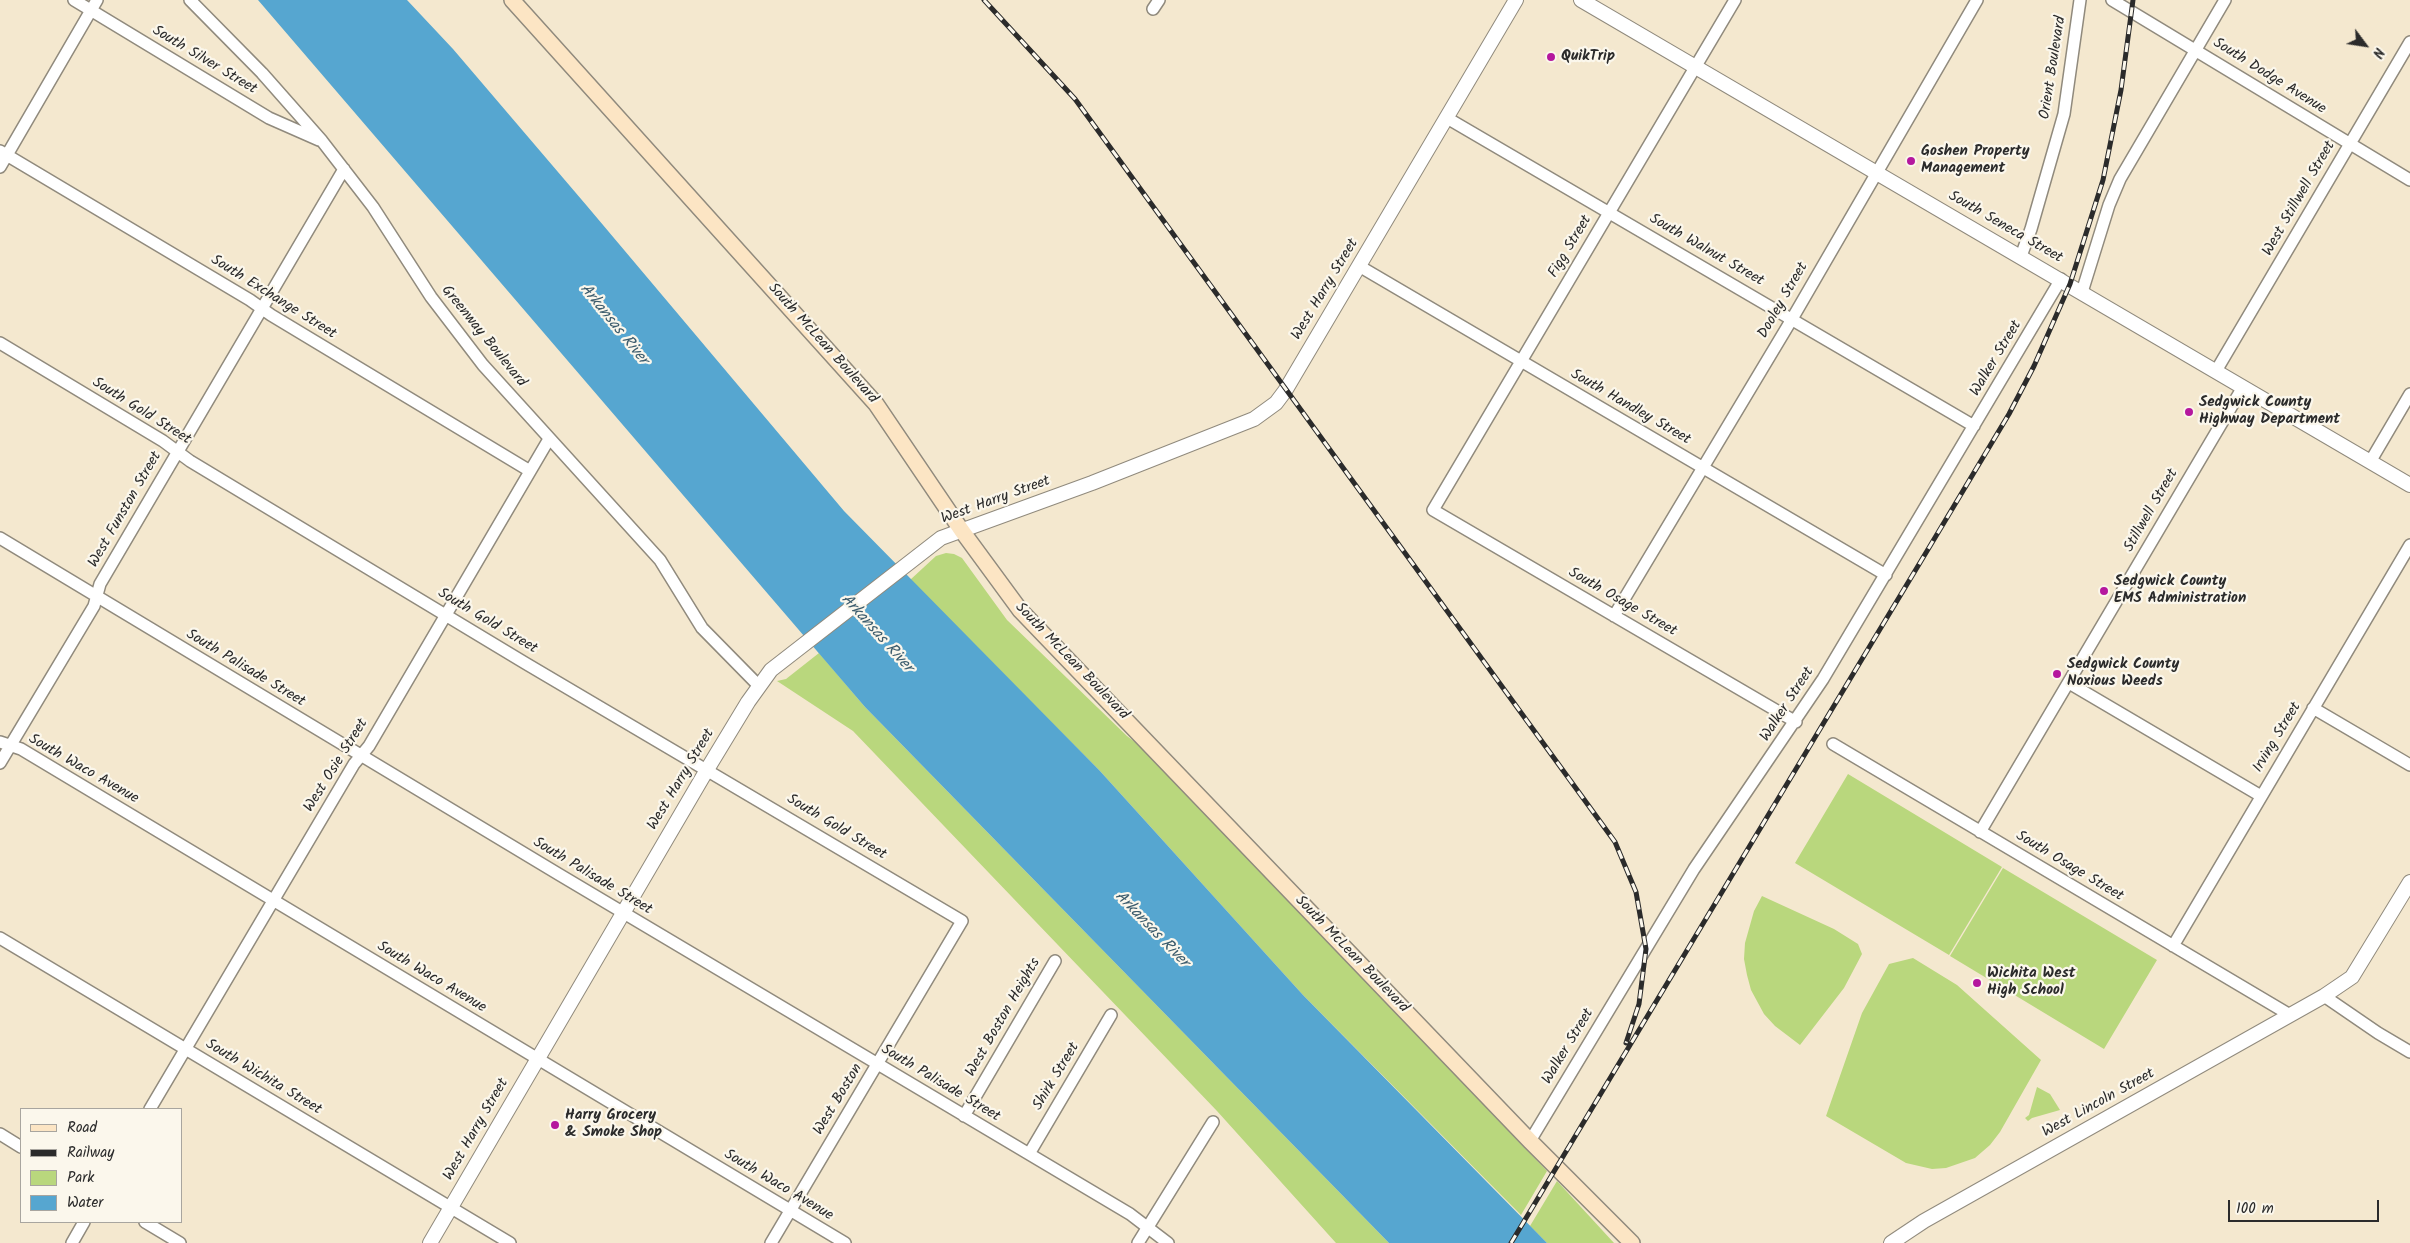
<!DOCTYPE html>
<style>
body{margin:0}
#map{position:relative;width:2410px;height:1243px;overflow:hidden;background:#f4e8cf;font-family:Kalam,sans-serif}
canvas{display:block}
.legend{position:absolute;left:20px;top:1108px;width:162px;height:115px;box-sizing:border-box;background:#fbf7ec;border:1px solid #a8a59f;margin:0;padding:6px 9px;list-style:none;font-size:15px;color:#2b2b2b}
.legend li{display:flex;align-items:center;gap:10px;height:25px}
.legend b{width:25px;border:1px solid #a8a59f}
.north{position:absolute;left:2340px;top:20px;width:50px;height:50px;-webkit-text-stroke:4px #fbf7ec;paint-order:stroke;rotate:121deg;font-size:14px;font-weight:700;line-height:20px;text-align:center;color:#2b2b2b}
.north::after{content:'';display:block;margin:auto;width:18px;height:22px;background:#2b2b2b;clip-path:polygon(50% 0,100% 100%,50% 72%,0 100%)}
.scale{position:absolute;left:2228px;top:1200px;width:151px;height:22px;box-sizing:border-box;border:2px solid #2b2b2b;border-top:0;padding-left:6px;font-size:15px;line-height:18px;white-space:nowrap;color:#2b2b2b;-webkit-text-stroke:4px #fbf7ec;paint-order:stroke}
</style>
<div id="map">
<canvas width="2410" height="1243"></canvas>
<ul class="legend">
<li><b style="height:6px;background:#fce5c4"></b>Road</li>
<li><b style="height:6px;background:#2b2b2b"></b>Railway</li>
<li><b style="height:14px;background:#b9d77d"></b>Park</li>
<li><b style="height:14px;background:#56a6d0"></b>Water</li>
</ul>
<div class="north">N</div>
<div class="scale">100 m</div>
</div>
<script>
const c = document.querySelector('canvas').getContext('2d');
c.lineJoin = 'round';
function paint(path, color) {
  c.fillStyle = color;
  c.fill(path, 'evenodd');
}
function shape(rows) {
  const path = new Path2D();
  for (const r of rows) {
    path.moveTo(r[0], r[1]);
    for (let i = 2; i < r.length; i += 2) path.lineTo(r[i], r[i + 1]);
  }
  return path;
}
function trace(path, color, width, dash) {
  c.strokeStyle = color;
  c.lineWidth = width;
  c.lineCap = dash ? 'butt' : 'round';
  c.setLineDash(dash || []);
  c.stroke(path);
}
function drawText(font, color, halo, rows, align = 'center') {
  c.font = font + ' Kalam,sans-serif';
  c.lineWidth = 4.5;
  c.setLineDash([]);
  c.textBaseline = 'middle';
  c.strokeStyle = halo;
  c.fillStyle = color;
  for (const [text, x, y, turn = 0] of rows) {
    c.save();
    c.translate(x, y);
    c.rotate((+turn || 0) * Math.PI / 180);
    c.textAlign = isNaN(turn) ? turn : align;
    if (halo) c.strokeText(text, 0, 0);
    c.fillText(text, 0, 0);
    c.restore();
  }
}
const green = shape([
 [946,553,954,554,962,558,1007,620,1127,736,1144,749,1547,1171,1521,1215,1303,995,1100,771,910,580,936,556],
 [819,653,865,707,1389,1243,1336,1243,1217,1111,853,731,777,681,786,679],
 [1848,774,2002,867,1949,955,1795,863],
 [2003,868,2157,960,2104,1049,1950,956],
 [1762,896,1834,929,1858,944,1862,954,1844,988,1800,1045,1775,1026,1764,1014,1751,990,1747,975,1744,959,1745,943,1754,911],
 [1913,958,1957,985,2041,1060,2000,1132,1990,1145,1975,1158,1946,1168,1932,1169,1906,1163,1826,1116,1862,1013,1889,964],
 [2037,1087,2050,1094,2060,1110,2032,1118,2028,1121,2025,1118,2029,1115],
 [1557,1181,1614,1243,1547,1243,1530,1226]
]);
const water = shape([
 [258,0,407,0,453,49,587,206,844,511,1100,771,1303,995,1547,1243,1389,1243,865,707]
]);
const minor = shape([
 [74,0,269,118,319,140],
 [190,0,262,73,322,141,373,207,431,297,483,365,660,560,702,628,759,686],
 [1735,0,1433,510,1796,722],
 [2112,0,2410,180],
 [1153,9,1159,0],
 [1447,118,1974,426],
 [0,151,250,300,271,315,530,471],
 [0,167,97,0],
 [2021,256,2031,229,2064,114,2080,0],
 [1359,266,1886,575],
 [2082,292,2109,205,2120,179,2225,0],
 [0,343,163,441,190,461,525,663,962,921,771,1243],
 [2216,371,2410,42],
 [2370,462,2410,394],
 [0,538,560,875,1130,1214,1168,1243],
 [1614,616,1792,319,1977,0],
 [2069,683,2261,796],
 [2313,708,2410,765],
 [0,742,21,749,845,1243],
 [1833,744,2290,1015],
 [0,763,94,606,100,584,344,169],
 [1980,832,2243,387],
 [0,938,510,1243],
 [2173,946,2410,545],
 [2324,996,2378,1033,2410,1052],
 [150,1109,354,764,369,746,549,439],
 [964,1116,1055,961],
 [0,1134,21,1147],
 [1530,1141,1694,869,1823,679,2061,279],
 [1029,1154,1111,1015],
 [145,1222,180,1243],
 [72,1243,84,1222],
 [1138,1243,1213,1122]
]);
const tertiary = shape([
 [1581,0,2410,485],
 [430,1243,708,768,748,702,771,670,941,538,1092,483,1254,419,1276,403,1285,391,1516,0],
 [1891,1243,1924,1221,2324,996,2352,977,2410,882]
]);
const secondary = shape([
 [512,0,876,404,962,531,1020,610,1530,1141,1632,1243]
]);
const rail = shape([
 [984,0,1075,99,1615,842,1636,892,1646,949,1639,1004,1626,1043],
 [1511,1243,1930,546,2009,414,2034,366,2070,284,2103,180,2121,90,2133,0]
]);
const markers = [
 [1551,57,5,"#b5179e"],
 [1911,161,5,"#b5179e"],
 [2189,412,5,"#b5179e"],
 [2104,591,5,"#b5179e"],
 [2057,674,5,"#b5179e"],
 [1977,983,5,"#b5179e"],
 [555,1125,5,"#b5179e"]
];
const poiNames = [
 ["QuikTrip",1561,57],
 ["Goshen Property",1921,152],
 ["Management",1921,169],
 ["Sedgwick County",2199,403],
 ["Highway Department",2199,420],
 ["Sedgwick County",2114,582],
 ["EMS Administration",2114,599],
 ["Sedgwick County",2067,665],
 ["Noxious Weeds",2067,682],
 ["Wichita West",1987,974],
 ["High School",1987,991],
 ["Harry Grocery",565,1116],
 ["& Smoke Shop",565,1133]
];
const streetNames = [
 ["South Silver Street",204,61,31],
 ["Orient Boulevard",2054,68,-81],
 ["South Dodge Avenue",2269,77,32],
 ["West Stillwell Street",2300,199,-60],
 ["South Seneca Street",2005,228,30],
 ["Figg Street",1571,247,-59],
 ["South Walnut Street",1706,251,30],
 ["West Harry Street",1326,290,-59],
 ["South Exchange Street",273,298,32],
 ["Dooley Street",1784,301,-60],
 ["Greenway Boulevard",483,337,51],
 ["South McLean Boulevard",822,344,48],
 ["Walker Street",1997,359,-59],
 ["South Handley Street",1630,408,30],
 ["South Gold Street",141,412,32],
 ["West Harry Street",996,501,-20],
 ["West Funston Street",126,510,-60],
 ["Stillwell Street",2152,511,-60],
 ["South Osage Street",1622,603,30],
 ["South Gold Street",487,622,31],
 ["South McLean Boulevard",1071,662,46],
 ["South Palisade Street",245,669,31],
 ["Walker Street",1788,705,-57],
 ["Irving Street",2278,738,-59],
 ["West Osie Street",337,766,-58],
 ["South Waco Avenue",83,770,30],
 ["West Harry Street",682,780,-59],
 ["South Gold Street",836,828,31],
 ["South Osage Street",2069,867,31],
 ["South Palisade Street",592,877,31],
 ["South McLean Boulevard",1351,955,46],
 ["South Waco Avenue",431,978,31],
 ["West Boston Heights",1004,1018,-60],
 ["Walker Street",1569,1047,-59],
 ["Shirk Street",1057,1077,-59],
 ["South Wichita Street",263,1078,31],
 ["South Palisade Street",940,1084,31],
 ["West Boston",839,1100,-59],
 ["West Lincoln Street",2099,1104,-29],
 ["West Harry Street",477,1130,-60],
 ["South Waco Avenue",778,1186,31]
];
const waterNames = [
 ["Arkansas River",613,325,51],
 ["Arkansas River",876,634,48],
 ["Arkansas River",1151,930,46]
];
paint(green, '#b9d77d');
paint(water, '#56a6d0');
trace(minor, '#908a7d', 14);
trace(tertiary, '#908a7d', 16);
trace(secondary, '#908a7d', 18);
trace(minor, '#fff', 11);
trace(tertiary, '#fff', 14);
trace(secondary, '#fce5c4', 15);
trace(rail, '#2b2b2b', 5);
trace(rail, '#fbf7ec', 3, [9]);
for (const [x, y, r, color] of markers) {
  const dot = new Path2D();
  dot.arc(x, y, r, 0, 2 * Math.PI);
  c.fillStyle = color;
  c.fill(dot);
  trace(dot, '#fbf7ec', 2);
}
drawText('bold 15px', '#2b2b2b', '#fbf7ec', poiNames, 'left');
drawText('15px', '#2b2b2b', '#fbf7ec', streetNames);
drawText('italic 16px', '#3c5c6d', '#fbf7ec', waterNames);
</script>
